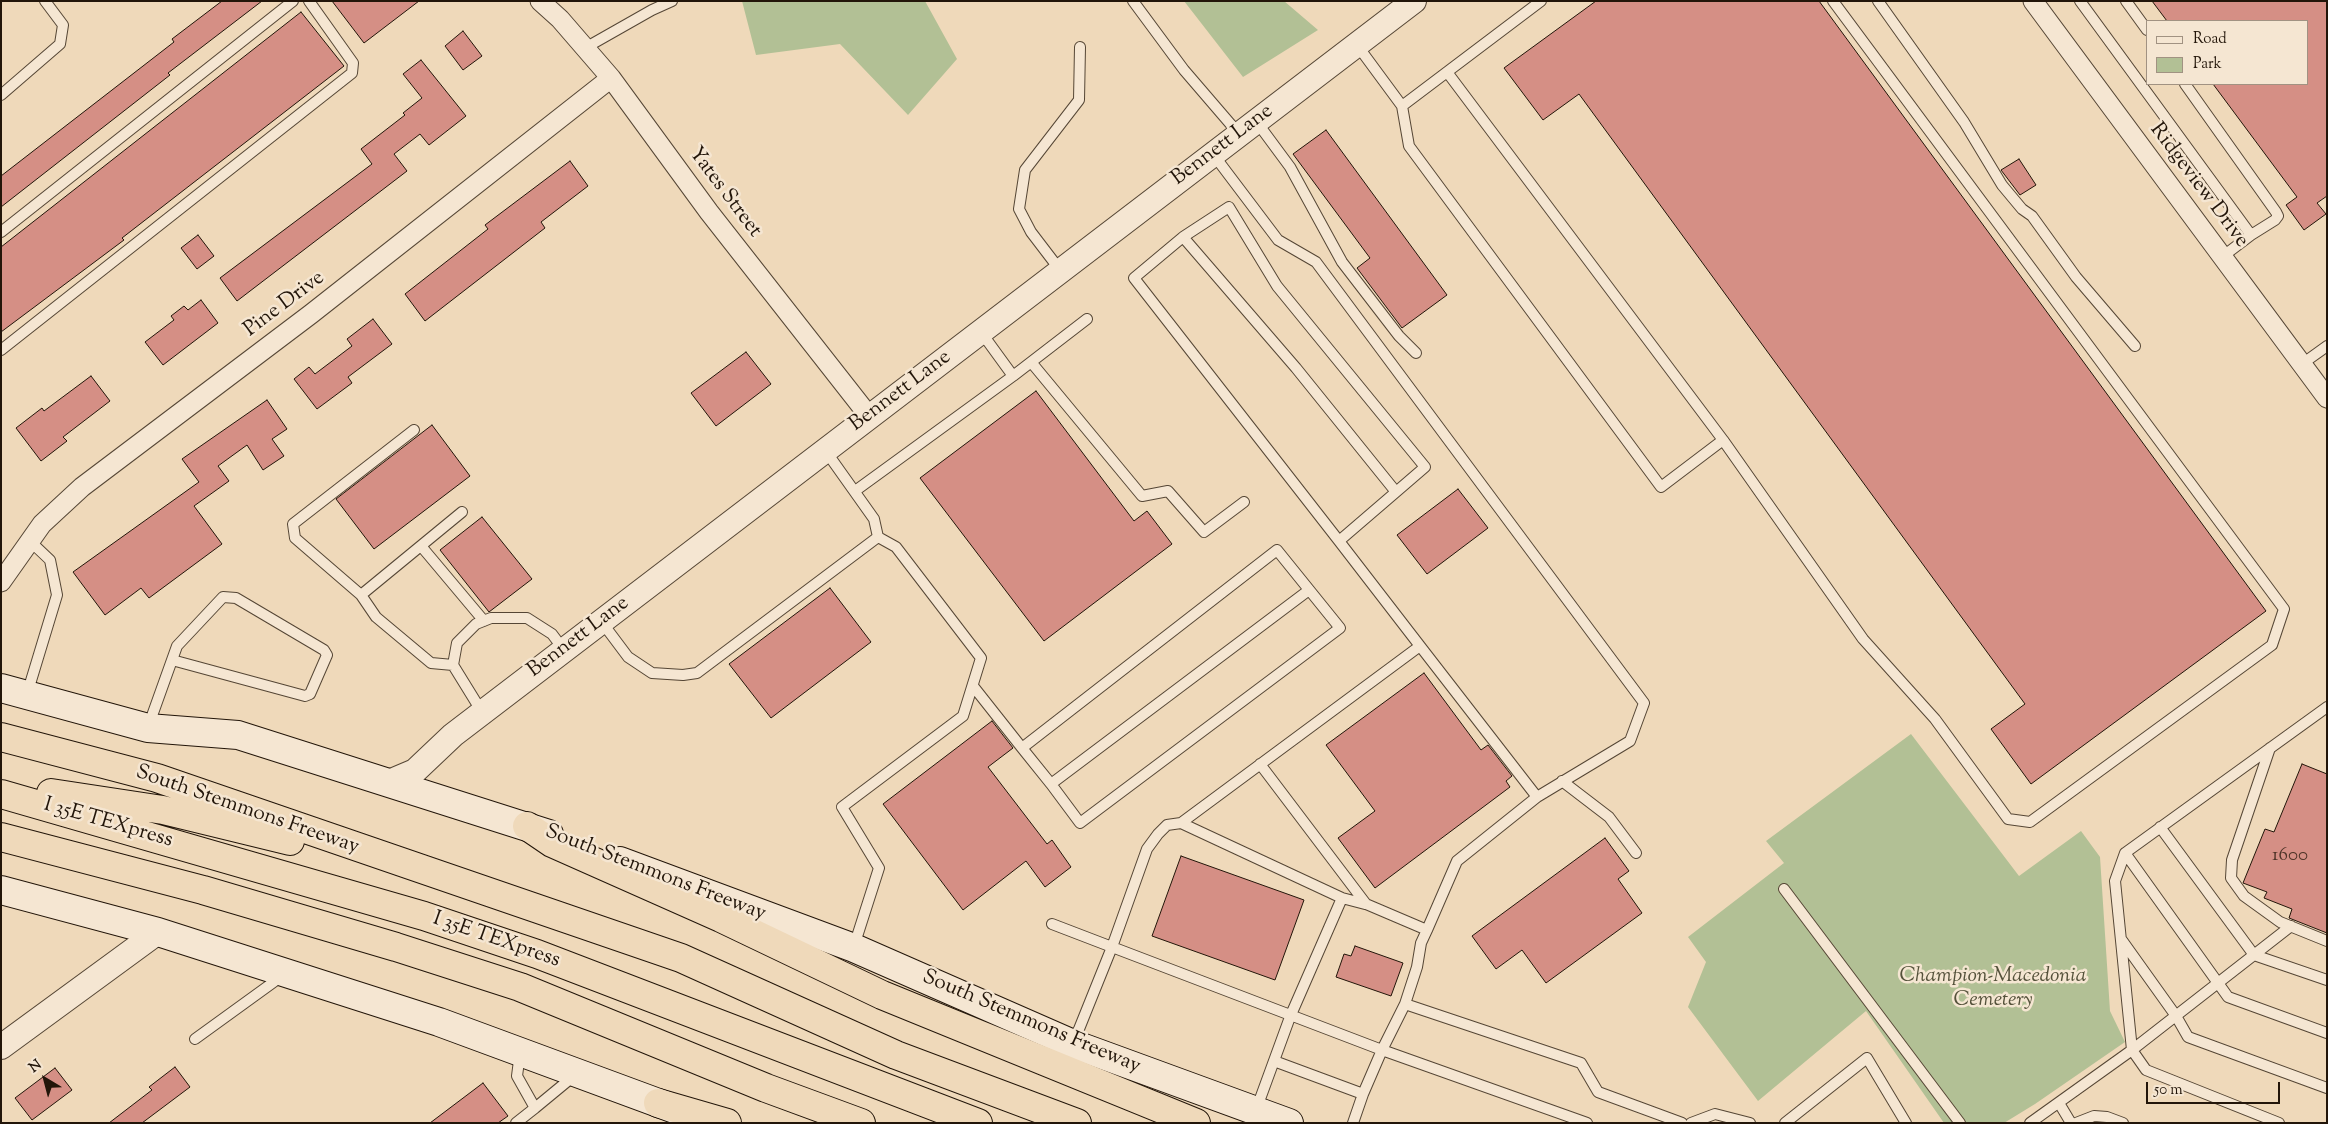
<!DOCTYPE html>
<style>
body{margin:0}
#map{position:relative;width:2328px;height:1124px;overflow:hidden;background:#efd9ba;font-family:"Sorts Mill Goudy",serif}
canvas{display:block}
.frame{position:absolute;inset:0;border:2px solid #221509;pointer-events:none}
.legend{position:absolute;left:2146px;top:20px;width:162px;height:65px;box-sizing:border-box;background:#f5e6d2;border:1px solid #a19282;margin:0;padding:6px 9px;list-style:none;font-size:15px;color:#221509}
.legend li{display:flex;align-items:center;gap:10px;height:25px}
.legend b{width:25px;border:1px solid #a19282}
.north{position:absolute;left:20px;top:1054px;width:50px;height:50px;-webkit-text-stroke:4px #f5e6d2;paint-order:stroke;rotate:323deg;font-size:14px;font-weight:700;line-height:20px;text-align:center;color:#221509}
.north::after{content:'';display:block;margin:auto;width:18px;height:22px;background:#221509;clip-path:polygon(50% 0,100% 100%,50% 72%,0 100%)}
.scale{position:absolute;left:2146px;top:1082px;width:134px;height:22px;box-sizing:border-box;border:2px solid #221509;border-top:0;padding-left:6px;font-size:15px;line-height:18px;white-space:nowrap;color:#221509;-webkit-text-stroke:4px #f5e6d2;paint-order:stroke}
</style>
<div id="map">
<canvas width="2328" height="1124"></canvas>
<div class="frame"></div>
<ul class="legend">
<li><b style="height:6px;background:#f5e6d2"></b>Road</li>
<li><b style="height:14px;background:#b2c095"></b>Park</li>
</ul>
<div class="north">N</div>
<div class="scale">50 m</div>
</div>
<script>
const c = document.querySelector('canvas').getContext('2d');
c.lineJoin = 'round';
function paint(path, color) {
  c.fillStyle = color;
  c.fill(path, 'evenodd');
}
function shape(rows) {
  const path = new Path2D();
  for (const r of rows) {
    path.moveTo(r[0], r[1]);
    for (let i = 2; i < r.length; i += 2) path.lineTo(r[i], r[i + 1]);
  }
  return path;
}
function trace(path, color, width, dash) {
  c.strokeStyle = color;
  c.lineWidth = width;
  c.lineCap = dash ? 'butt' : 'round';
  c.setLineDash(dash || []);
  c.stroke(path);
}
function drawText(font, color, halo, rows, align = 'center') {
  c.font = font + ' "Sorts Mill Goudy",serif';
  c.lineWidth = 5;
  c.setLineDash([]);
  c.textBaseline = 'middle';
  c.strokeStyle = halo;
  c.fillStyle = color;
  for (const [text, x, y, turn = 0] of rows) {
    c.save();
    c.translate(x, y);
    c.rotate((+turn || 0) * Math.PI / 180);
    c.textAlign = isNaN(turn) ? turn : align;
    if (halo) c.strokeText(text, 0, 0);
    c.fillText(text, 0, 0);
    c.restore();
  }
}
const green = shape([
 [742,1,925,1,957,59,908,115,840,44,756,55],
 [1184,1,1284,1,1318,30,1243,77],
 [1911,734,2019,876,2081,831,2100,857,2110,1011,2125,1042,2035,1104,2004,1123,1944,1123,1866,1011,1758,1101,1688,1007,1706,962,1688,937,1784,863,1766,841]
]);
const building = shape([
 [222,1,262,1,168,73,170,75,1,207,1,176,174,42,172,39,222,1],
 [332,1,419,1,364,43,332,1],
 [1596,1,1819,1,2266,611,2031,784,1991,729,2025,704,1579,94,1543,120,1504,68,1596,1],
 [2152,1,2327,1,2327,196,2317,203,2326,214,2304,230,2286,205,2297,197,2213,84,2307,84,2307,21,2167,21,2152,1],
 [301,12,344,66,122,238,124,240,1,332,1,247,301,12],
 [463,31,482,56,463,70,445,46,463,31],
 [421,60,466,116,429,145,420,134,394,154,407,171,237,301,220,278,372,164,361,149,405,115,403,113,422,98,403,74,421,60],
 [1326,130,1447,295,1402,328,1357,268,1370,258,1293,154,1326,130],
 [2019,159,2036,185,2020,195,2001,170,2019,159],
 [570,161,588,186,541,222,545,228,425,321,405,294,488,229,485,225,570,161],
 [198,235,214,256,197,269,181,248,198,235],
 [201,300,218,323,163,365,145,342,174,320,171,316,184,306,188,310,201,300],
 [373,319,392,344,348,377,352,383,317,409,294,379,309,367,315,374,352,346,347,339,373,319],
 [746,352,771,384,716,426,691,393,746,352],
 [91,376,110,401,63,437,67,441,41,461,16,428,42,408,44,411,91,376],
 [1036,391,1134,521,1147,511,1172,544,1044,641,920,478,1036,391],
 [267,400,287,429,272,439,284,456,263,470,247,445,218,466,229,481,194,506,222,544,149,598,141,588,105,615,73,572,199,482,182,459,267,400],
 [432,425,470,476,374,549,336,499,432,425],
 [1458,489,1488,528,1427,574,1397,535,1458,489],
 [482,517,532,579,489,612,440,550,482,517],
 [830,588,871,642,771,718,729,664,830,588],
 [1424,673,1481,750,1488,745,1512,776,1506,781,1510,787,1375,888,1338,838,1375,811,1326,745,1424,673],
 [992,721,1013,748,988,767,1047,844,1052,840,1071,867,1045,887,1026,861,963,910,883,804,992,721],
 [2302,764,2327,774,2327,933,2289,918,2292,909,2264,898,2267,892,2243,883,2265,829,2274,832,2302,764],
 [1605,838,1629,871,1618,879,1642,913,1546,983,1522,950,1496,969,1472,936,1605,838],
 [1181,856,1304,900,1275,980,1152,936,1181,856],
 [1355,946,1403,963,1391,996,1336,977,1344,954,1351,956,1355,946],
 [175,1067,190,1087,142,1123,109,1123,152,1090,149,1087,175,1067],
 [55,1068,72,1090,32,1120,15,1098,55,1068],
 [483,1083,508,1116,498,1123,430,1123,483,1083]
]);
const service = shape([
 [1133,1,1184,70,1239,134],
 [1878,1,1964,122,2002,185,2022,209,2032,216,2076,277,2135,346],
 [2080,1,2251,235,2222,257],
 [2126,1,2147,30],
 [1357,45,1402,106,1409,146,1661,487,1723,440],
 [585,48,652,10,672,1],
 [1447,72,1723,440,1863,639,1935,719,2008,819,2030,822,2272,645,2284,609,1833,1],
 [2185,84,2276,212,2278,216,2275,220,2251,235],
 [1,95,60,44,63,25,45,1],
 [1402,106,1541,1],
 [1256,121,1290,167,1342,262,1399,336,1416,353],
 [1213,154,1278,240,1316,262,1644,703,1630,741,1537,797],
 [1,232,293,1],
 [1183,237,1229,207,1277,286,1425,467,1396,492],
 [1060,270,1031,232,1019,209,1025,170,1079,100,1080,47],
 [981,332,1013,376],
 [1,350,352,73,353,63,309,1],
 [1031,362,1142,496,1168,491,1204,532,1244,502],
 [2302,364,2327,346],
 [414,430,293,524,295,538,361,595,376,617,431,663,453,665,482,712],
 [855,491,1013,376,1087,319],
 [1339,541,1396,492,1296,368,1183,237,1134,278,1339,541,1420,646,1181,823,1167,825,1158,834,1147,849,1112,947,1382,1050,1405,1004,1417,967,1421,943,1427,930],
 [421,546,484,621],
 [361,595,462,512],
 [601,621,628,657,652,673,683,675,697,673,878,537,874,519,825,450],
 [453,665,457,643,476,624,491,618,527,618,552,634,564,650],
 [973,686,1022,748,1051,784,1080,823,1340,628,1277,550,1022,748],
 [27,694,57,595,50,560,30,541],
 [148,727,177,646,223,597,236,598,324,650,327,655,310,694,305,696,172,660],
 [2270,748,2232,860,2231,878,2244,896,2280,922,2327,941],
 [1260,764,1366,904,1427,930,1457,861,1537,797,1420,646],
 [1562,781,1609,817,1636,853],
 [1051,784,1309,590],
 [1181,823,1342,898,1365,904],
 [2160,827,2254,955,2327,980],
 [2125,853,2228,997,2327,1033],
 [1784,889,1960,1123],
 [1052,924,1112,947,1073,1044],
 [2121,939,2176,1016,2188,1037,2327,1088],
 [854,946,879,868,842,807,963,716,981,658,896,547,878,537],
 [1405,1004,1581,1063,1598,1092,1682,1123],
 [195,1039,282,976],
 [520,1053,517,1076,535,1108,575,1075],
 [1274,1061,1363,1094,1353,1123],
 [1363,1094,1382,1050,1587,1123],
 [2059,1103,2071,1123],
 [1256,1110,1290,1017,1342,898],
 [516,1123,535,1108],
 [1691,1123,1715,1114,1750,1123],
 [1785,1123,1867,1058,1906,1123],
 [2030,1123,2132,1050,2115,881,2125,853,2327,707],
 [2076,1123,2094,1116,2107,1117,2123,1123],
 [2279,1123,2146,1070,2132,1050,2291,926]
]);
const minor = shape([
 [540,1,560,19,611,78,709,212,869,416],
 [2033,1,2327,398],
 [1,582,42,524,82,487,311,314,611,78]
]);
const tertiary = shape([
 [389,782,415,771,453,735,1414,1],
 [1,1047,158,932]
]);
const secondary = shape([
 [1,688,148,728,238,735,549,834],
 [620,861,854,948,1073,1044,1289,1123],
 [1,890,158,932,439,1022,680,1111]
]);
const motorway = shape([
 [1,737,157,778,681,958,896,1055,1077,1123],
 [51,793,163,810,290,841],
 [1,794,424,916,537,954,978,1123],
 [527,826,552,843,721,918,882,995,1196,1123],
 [1,837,203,890,396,947,520,987,766,1088,861,1123],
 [658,1103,727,1123]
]);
const numberNames = [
 ["1600",2290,857]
];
const streetNames = [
 ["Bennett Lane",1223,146,-37],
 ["Ridgeview Drive",2198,186,53],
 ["Yates Street",724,193,53],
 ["Pine Drive",285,305,-37],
 ["Bennett Lane",901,392,-37],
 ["Bennett Lane",579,638,-37],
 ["South Stemmons Freeway",247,811,19],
 ["I 35E TEXpress",108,824,16],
 ["South Stemmons Freeway",655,874,21],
 ["I 35E TEXpress",496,941,19],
 ["South Stemmons Freeway",1031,1023,23]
];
const parkNames = [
 ["Champion-Macedonia",1993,977],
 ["Cemetery",1993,1001]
];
paint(green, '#b2c095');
paint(building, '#d58f85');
trace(building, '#221509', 1);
trace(service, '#554635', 12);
trace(minor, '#554635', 21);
trace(tertiary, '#554635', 26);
trace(secondary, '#221509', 30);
trace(motorway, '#221509', 30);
trace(service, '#f5e6d2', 10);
trace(minor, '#f5e6d2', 19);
trace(tertiary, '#f5e6d2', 24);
trace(secondary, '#f5e6d2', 28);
trace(motorway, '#efd9ba', 28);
drawText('19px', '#4f3428', null, numberNames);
drawText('21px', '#221509', '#f5e6d2', streetNames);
drawText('italic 21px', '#54513a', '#f5e6d2', parkNames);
</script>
